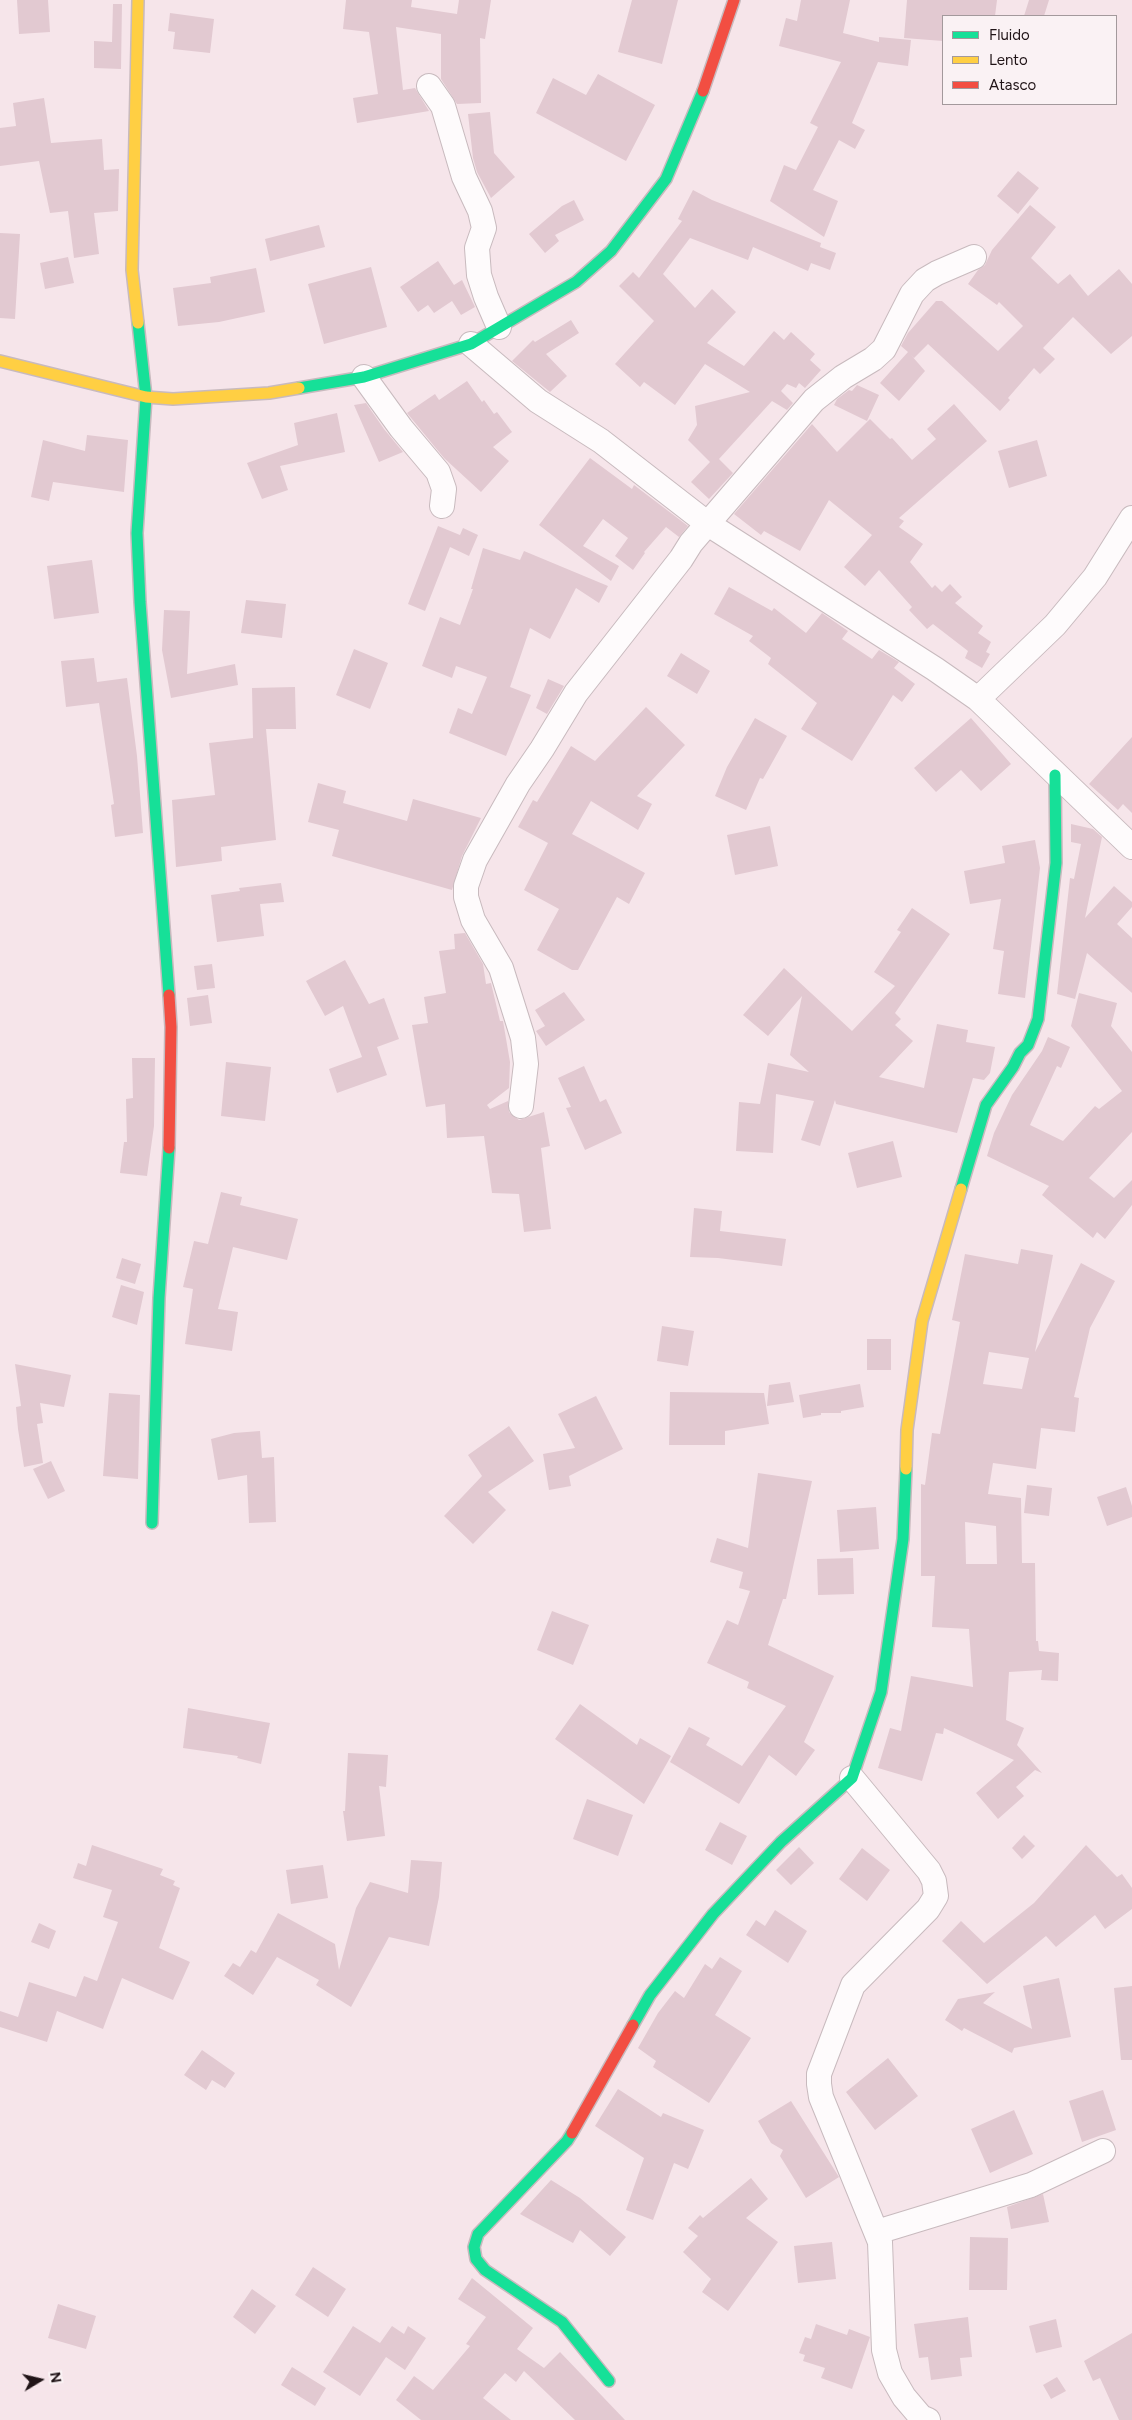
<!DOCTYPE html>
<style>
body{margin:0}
#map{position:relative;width:1132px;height:2420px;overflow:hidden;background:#f6e5ea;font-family:Figtree,sans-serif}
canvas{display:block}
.legend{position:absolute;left:942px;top:15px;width:175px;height:90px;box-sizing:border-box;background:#faf2f4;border:1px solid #a3999c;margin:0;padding:6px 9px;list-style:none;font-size:15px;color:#201417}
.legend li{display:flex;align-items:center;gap:10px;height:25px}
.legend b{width:25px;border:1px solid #a3999c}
.north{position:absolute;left:15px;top:2355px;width:50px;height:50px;-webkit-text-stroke:4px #faf2f4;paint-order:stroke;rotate:81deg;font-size:14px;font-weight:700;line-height:20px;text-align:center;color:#201417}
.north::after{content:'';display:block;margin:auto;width:18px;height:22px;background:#201417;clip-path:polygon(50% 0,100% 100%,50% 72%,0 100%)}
</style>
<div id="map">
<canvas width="1132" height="2420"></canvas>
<ul class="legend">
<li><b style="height:6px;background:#16e098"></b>Fluido</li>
<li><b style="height:6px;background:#ffcf43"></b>Lento</li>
<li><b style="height:6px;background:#f24e42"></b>Atasco</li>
</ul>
<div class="north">N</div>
</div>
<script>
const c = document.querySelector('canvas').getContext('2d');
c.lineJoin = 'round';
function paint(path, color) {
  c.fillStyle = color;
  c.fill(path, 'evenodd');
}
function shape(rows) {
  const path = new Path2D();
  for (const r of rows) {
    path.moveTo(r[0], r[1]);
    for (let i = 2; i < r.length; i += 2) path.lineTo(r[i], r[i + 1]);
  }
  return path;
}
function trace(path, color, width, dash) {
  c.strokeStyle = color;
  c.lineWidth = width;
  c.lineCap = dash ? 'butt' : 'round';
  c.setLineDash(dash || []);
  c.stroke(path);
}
const building = shape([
 [17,0,48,0,50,32,19,34],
 [346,0,412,0,411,7,457,14,459,0,491,0,485,39,480,38,481,103,457,104,441,79,441,34,396,27,403,90,415,88,429,111,357,123,353,98,378,94,369,32,343,29],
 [632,0,678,0,662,64,618,52],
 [801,0,850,0,843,33,879,42,879,37,911,40,908,66,878,62,852,123,865,130,855,149,839,140,813,190,838,201,824,237,770,201,784,165,796,170,818,127,810,123,841,62,779,46,786,18,797,21],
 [907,0,997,0,995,16,943,16,943,41,904,38],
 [1029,0,1049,0,1044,16,1024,16],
 [113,4,122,4,121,69,94,68,94,41,112,42],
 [170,13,214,19,210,53,173,49,175,32,168,31],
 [598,74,655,105,626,161,536,113,553,78,586,95],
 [44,98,51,143,102,139,104,170,119,169,118,211,94,213,99,254,74,258,68,211,50,213,39,161,0,166,0,128,16,126,13,103],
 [490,112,494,153,515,177,491,198,477,172,473,158,468,114],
 [1018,171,1039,188,1018,214,997,196],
 [693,190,712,200,821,243,820,247,836,253,830,270,811,263,808,271,753,247,748,260,690,238,663,274,695,308,712,289,736,312,707,343,744,366,774,331,784,340,791,332,815,354,810,360,821,370,805,388,799,383,796,388,787,384,781,391,793,403,787,410,772,401,719,459,733,473,709,499,691,482,710,462,688,440,697,425,695,406,750,392,705,364,675,405,644,382,640,387,615,364,654,321,619,286,633,272,639,278,682,221,678,219],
 [574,200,584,220,555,235,559,241,545,253,529,234,562,206],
 [1030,205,1056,227,1031,258,1058,284,1070,274,1088,296,1119,269,1132,284,1132,336,1111,354,1073,317,1043,348,1055,359,1040,374,1034,368,1008,398,1010,400,1000,411,928,344,914,358,911,355,925,371,899,401,880,383,908,352,901,346,908,333,936,301,942,301,998,351,1023,326,999,302,997,305,968,284,978,270,985,265,992,250],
 [319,225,325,247,270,261,265,239],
 [0,233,20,234,15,319,0,318],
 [68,257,74,283,45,289,40,263],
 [438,261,454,285,462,280,475,307,461,315,452,301,434,313,428,305,418,312,400,287],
 [371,267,387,327,324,344,308,284],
 [256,268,265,312,219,322,178,326,173,288,211,283,210,277],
 [571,320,579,333,546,354,567,376,550,392,512,361,533,340,535,342],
 [467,381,482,402,484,400,494,414,497,412,512,432,493,447,509,461,481,492,444,458,407,413,435,394,439,400],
 [857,385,879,395,867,421,834,405,837,399,849,390,852,391],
 [366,403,384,429,403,452,379,462,354,405],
 [954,404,987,441,899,518,904,521,899,527,923,544,910,562,932,588,935,585,942,592,950,584,962,597,955,603,983,626,978,633,991,642,986,652,990,654,982,668,965,658,968,651,933,624,927,629,909,610,912,607,879,570,865,586,844,567,872,535,829,500,800,551,764,531,761,535,734,514,812,424,837,452,870,419,890,439,892,438,912,460,936,439,927,429],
 [337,413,345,452,280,466,288,490,262,499,247,463,298,445,294,423],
 [87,435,128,440,124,492,53,482,49,501,31,497,43,440,85,451],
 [1037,440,1047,476,1009,488,998,451],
 [590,458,632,489,634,485,688,526,679,537,666,527,644,552,645,553,633,570,615,556,628,538,603,519,583,546,619,566,611,581,539,525],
 [438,526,460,535,463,528,478,535,469,556,450,547,425,611,408,604],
 [483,548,520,560,524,551,608,586,599,603,576,588,550,639,530,628,510,687,531,695,506,756,449,733,458,708,472,714,487,677,456,666,452,678,422,666,440,617,460,625,473,589,471,589],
 [92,560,99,613,54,619,47,566],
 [729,587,772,611,774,608,806,633,822,613,848,631,842,639,872,659,879,650,899,662,894,668,915,684,902,702,893,695,852,761,801,729,817,703,768,664,771,658,749,641,753,636,714,614],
 [246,600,286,604,282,638,241,633],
 [164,610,190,611,187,674,235,664,238,685,171,698,162,650],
 [354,649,388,663,370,709,336,695],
 [681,653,710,671,697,694,667,676],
 [94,658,97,682,127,678,137,756,143,833,115,837,111,805,114,804,99,703,66,707,61,661],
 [548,679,564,686,547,714,536,708],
 [295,687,296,729,266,729,276,840,221,847,222,861,176,867,172,800,215,795,209,743,253,738,252,688],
 [646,707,685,745,637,796,652,804,638,830,591,801,572,834,645,873,629,904,617,897,578,970,572,970,537,950,559,909,524,890,548,843,518,827,533,800,537,802,571,746,595,761],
 [755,718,787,736,763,779,760,778,746,810,715,796,727,767],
 [971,718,1011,764,981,791,961,770,936,792,914,768],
 [1132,737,1132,813,1123,804,1118,810,1089,784],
 [318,783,346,791,343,803,407,821,413,799,481,818,462,856,452,890,332,856,339,830,308,822],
 [1071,824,1093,829,1102,837,1085,918,1114,886,1132,902,1132,907,1117,924,1132,938,1132,993,1087,953,1075,999,1057,994,1070,878,1074,879,1081,844,1071,842],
 [770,826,778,866,735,875,727,835],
 [1035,840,1040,868,1025,998,998,994,1004,951,993,949,1001,899,970,904,964,871,1005,863,1002,846],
 [281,883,284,902,260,904,264,936,217,942,211,895,240,891,239,888],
 [912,908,950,934,895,1013,901,1019,895,1025,913,1041,879,1077,924,1088,937,1024,968,1030,966,1042,995,1047,990,1073,984,1080,973,1078,957,1133,836,1104,835,1100,820,1146,801,1140,814,1101,776,1094,773,1153,736,1151,739,1102,760,1104,768,1063,809,1072,790,1055,802,996,768,1036,743,1015,784,968,852,1031,895,986,874,972,901,932,897,930],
 [465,933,483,964,486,984,491,983,500,1021,503,1021,510,1062,509,1088,487,1105,490,1109,508,1101,509,1112,519,1120,544,1112,550,1146,541,1148,551,1229,524,1232,519,1194,492,1193,484,1136,447,1138,445,1104,426,1107,412,1025,428,1023,424,997,446,993,439,951,455,949,454,934],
 [345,960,369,1004,384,998,399,1039,377,1047,387,1075,337,1093,329,1069,362,1057,343,1006,325,1016,306,981],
 [212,964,215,988,197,990,194,966],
 [564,992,585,1020,546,1046,536,1031,545,1026,535,1010],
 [1079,993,1117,1003,1111,1026,1132,1052,1132,1132,1089,1178,1114,1198,1132,1180,1132,1205,1105,1239,1097,1232,1093,1238,1042,1195,1049,1186,987,1156,994,1133,1012,1095,1042,1051,1048,1037,1070,1047,1061,1068,1057,1066,1030,1125,1063,1141,1095,1106,1099,1109,1122,1091,1071,1026],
 [208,995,212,1023,190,1026,187,998],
 [132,1058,155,1058,154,1126,147,1176,120,1173,124,1142,127,1142,126,1099,133,1098],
 [226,1062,271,1067,265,1121,221,1116],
 [584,1066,600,1102,606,1099,622,1133,585,1150,566,1108,571,1107,558,1078],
 [893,1141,902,1177,857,1188,848,1153],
 [221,1192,242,1197,240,1205,298,1219,287,1260,233,1247,218,1309,238,1312,232,1351,185,1344,193,1289,183,1287,194,1241,208,1244],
 [694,1208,722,1211,720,1231,786,1239,782,1266,718,1258,690,1257],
 [1021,1249,1053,1255,1035,1352,1081,1263,1115,1281,1090,1328,1074,1397,1079,1398,1075,1432,1041,1428,1036,1469,993,1463,988,1494,1021,1498,1022,1563,1035,1563,1036,1641,1038,1641,1039,1651,1059,1653,1058,1681,1041,1680,1042,1670,1009,1672,1006,1720,1024,1728,1017,1745,1042,1773,1035,1770,1016,1787,1024,1796,998,1819,976,1793,1014,1760,944,1728,943,1734,936,1733,922,1781,878,1768,890,1728,901,1731,911,1676,973,1687,969,1629,932,1627,935,1576,921,1576,921,1484,925,1485,932,1433,940,1434,960,1322,952,1320,965,1254,1018,1264],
 [989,1352,1029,1358,1022,1389,983,1384],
 [965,1522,996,1526,997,1564,966,1564],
 [122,1258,141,1264,135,1284,116,1278],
 [121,1285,144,1292,137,1325,112,1317],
 [662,1326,694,1331,688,1366,657,1361],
 [867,1339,891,1339,891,1370,867,1370],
 [15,1364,71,1375,64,1407,40,1403,43,1423,37,1424,43,1463,24,1467,18,1429,16,1407,21,1406],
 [790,1382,794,1402,767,1406,769,1385],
 [860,1384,864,1407,841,1411,841,1413,821,1413,821,1415,803,1418,799,1395],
 [670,1392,764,1393,769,1424,725,1431,725,1445,669,1445],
 [109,1393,140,1395,138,1479,103,1476],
 [596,1396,623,1449,569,1476,571,1486,549,1490,543,1454,575,1448,558,1414],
 [509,1426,534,1461,488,1492,506,1510,473,1544,444,1516,482,1476,468,1455],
 [260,1431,262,1458,274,1457,276,1522,249,1523,247,1475,218,1480,211,1439,234,1433],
 [51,1461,65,1491,48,1499,33,1469],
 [758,1473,812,1481,786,1599,783,1599,768,1645,834,1676,804,1742,815,1750,796,1776,769,1755,739,1804,670,1762,689,1727,710,1738,706,1745,742,1766,786,1706,747,1688,749,1682,707,1663,727,1620,738,1625,750,1591,739,1588,743,1572,710,1562,717,1538,748,1548],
 [1027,1485,1052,1488,1049,1516,1024,1513],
 [1126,1487,1132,1506,1132,1517,1107,1526,1097,1497],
 [876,1507,879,1549,840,1552,837,1510],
 [853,1558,854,1594,818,1595,817,1559],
 [552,1611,589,1625,573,1665,537,1650],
 [580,1704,637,1745,640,1738,671,1756,644,1804,555,1739],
 [188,1708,270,1723,261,1764,237,1758,238,1756,183,1748],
 [348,1753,388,1755,386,1787,379,1786,385,1836,347,1841,343,1811,345,1811],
 [587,1799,633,1815,618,1856,573,1839],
 [720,1822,747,1836,732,1865,705,1850],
 [1024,1835,1035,1846,1022,1859,1012,1848],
 [92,1845,163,1869,160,1875,175,1881,173,1885,180,1888,159,1948,190,1962,173,2000,122,1978,103,2029,57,2011,47,2042,0,2027,0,2011,18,2017,29,1982,76,1997,84,1976,97,1981,118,1922,103,1917,112,1890,73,1878,78,1863,86,1866],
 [1086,1845,1117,1877,1122,1874,1132,1888,1132,1909,1105,1929,1095,1915,1056,1947,1046,1936,987,1984,942,1941,961,1921,984,1943,1034,1903],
 [799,1847,814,1863,791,1885,776,1870],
 [862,1848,890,1870,867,1901,839,1879],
 [411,1860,442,1862,439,1897,429,1946,389,1937,351,2007,316,1985,319,1980,277,1957,253,1995,224,1976,233,1963,240,1967,251,1950,256,1953,278,1913,335,1944,339,1970,356,1908,370,1882,408,1893],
 [323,1865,328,1898,291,1904,286,1870],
 [775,1910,807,1931,788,1963,746,1935,756,1920,765,1926],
 [39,1923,56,1931,49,1949,31,1942],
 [720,1957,742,1971,715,2015,751,2038,709,2103,653,2067,656,2061,638,2048,658,2013,675,1991,684,1998,705,1964,712,1969],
 [1059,1978,1071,2037,1014,2048,1012,2053,964,2028,962,2031,945,2020,958,1999,995,1992,983,2003,1032,2029,1023,1986],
 [1132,1986,1132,2060,1121,2060,1114,1988],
 [202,2050,235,2073,225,2088,212,2080,206,2090,184,2075],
 [888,2058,918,2096,875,2130,846,2092],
 [618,2089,661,2117,663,2113,704,2130,688,2169,674,2163,653,2220,626,2210,644,2158,595,2126],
 [1103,2090,1116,2130,1082,2142,1069,2101],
 [791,2101,839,2177,806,2198,780,2156,783,2150,771,2143,758,2121],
 [1014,2110,1033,2154,990,2173,971,2129],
 [751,2178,768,2199,746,2218,778,2242,728,2311,702,2292,711,2279,683,2252,698,2236,688,2228,700,2215,703,2218],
 [551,2180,580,2198,626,2237,610,2256,580,2230,573,2243,520,2214],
 [1043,2194,1049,2222,1011,2229,1007,2207],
 [970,2237,1008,2238,1007,2290,969,2290],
 [832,2242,836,2279,798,2283,794,2246],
 [313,2267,346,2289,328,2317,295,2295],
 [472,2278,533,2328,517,2349,544,2368,560,2352,625,2420,575,2420,524,2371,516,2382,505,2373,483,2398,511,2420,421,2420,396,2400,414,2376,433,2390,470,2346,466,2344,486,2317,458,2299],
 [252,2289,276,2306,255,2334,233,2317],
 [58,2304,96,2316,86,2349,48,2338],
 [968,2317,972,2357,960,2358,962,2376,931,2380,928,2357,919,2358,914,2324],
 [1056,2319,1062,2347,1036,2353,1029,2326],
 [816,2324,847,2335,849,2329,870,2337,852,2389,821,2378,825,2368,803,2361,805,2355,799,2353,805,2337,811,2339],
 [353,2326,380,2343,392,2326,404,2334,408,2326,426,2338,405,2370,386,2357,360,2396,323,2372],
 [1132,2333,1132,2420,1119,2420,1100,2378,1093,2381,1084,2361],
 [292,2367,326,2388,315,2406,281,2385],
 [1057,2377,1066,2391,1051,2399,1043,2385]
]);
const street = shape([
 [429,86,443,106,464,177,480,211,484,228,477,248,479,275,486,297,499,327],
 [471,344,538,401,601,441,708,524,935,669,978,699,1132,847],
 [364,377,401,428,438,472,444,489,442,506],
 [978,699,1055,625,1095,577,1132,518],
 [521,1106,526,1064,523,1038,501,968,473,920,466,897,466,886,475,860,518,784,542,749,576,693,681,559,691,543,814,400,843,377,873,359,884,349,912,294,925,280,937,273,974,257],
 [852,1778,929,1871,934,1881,936,1896,928,1909,853,1985,819,2074,819,2084,821,2097,880,2242,884,2350,890,2373,904,2397,921,2417,928,2420],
 [877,2232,1031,2185,1103,2151]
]);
const fast = shape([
 [138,323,146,397,137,533,140,602,169,995],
 [299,388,364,377,471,344,576,282,611,251,666,179,703,91],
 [961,1189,986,1105,1013,1067,1020,1053,1028,1045,1038,1019,1056,863,1055,775],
 [152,1523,159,1298,169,1148],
 [633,2025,650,1995,713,1914,781,1842,852,1778,881,1692,903,1539,906,1469],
 [572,2133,567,2141,478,2234,474,2247,476,2259,485,2270,562,2322,609,2381]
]);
const slow = shape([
 [138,323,132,270,138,0],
 [0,361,146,397,173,399,269,393,299,388],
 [906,1469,907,1430,922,1321,961,1189]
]);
const jam = shape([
 [703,91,734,0],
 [169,995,171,1027,169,1148],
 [572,2133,633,2025]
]);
paint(building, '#e2c9d1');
trace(street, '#c8babe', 26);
trace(fast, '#c8babe', 14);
trace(slow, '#c8babe', 14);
trace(jam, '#c8babe', 14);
trace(street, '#fefbfc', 24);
trace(fast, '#16e098', 11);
trace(slow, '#ffcf43', 11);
trace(jam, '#f24e42', 11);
</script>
